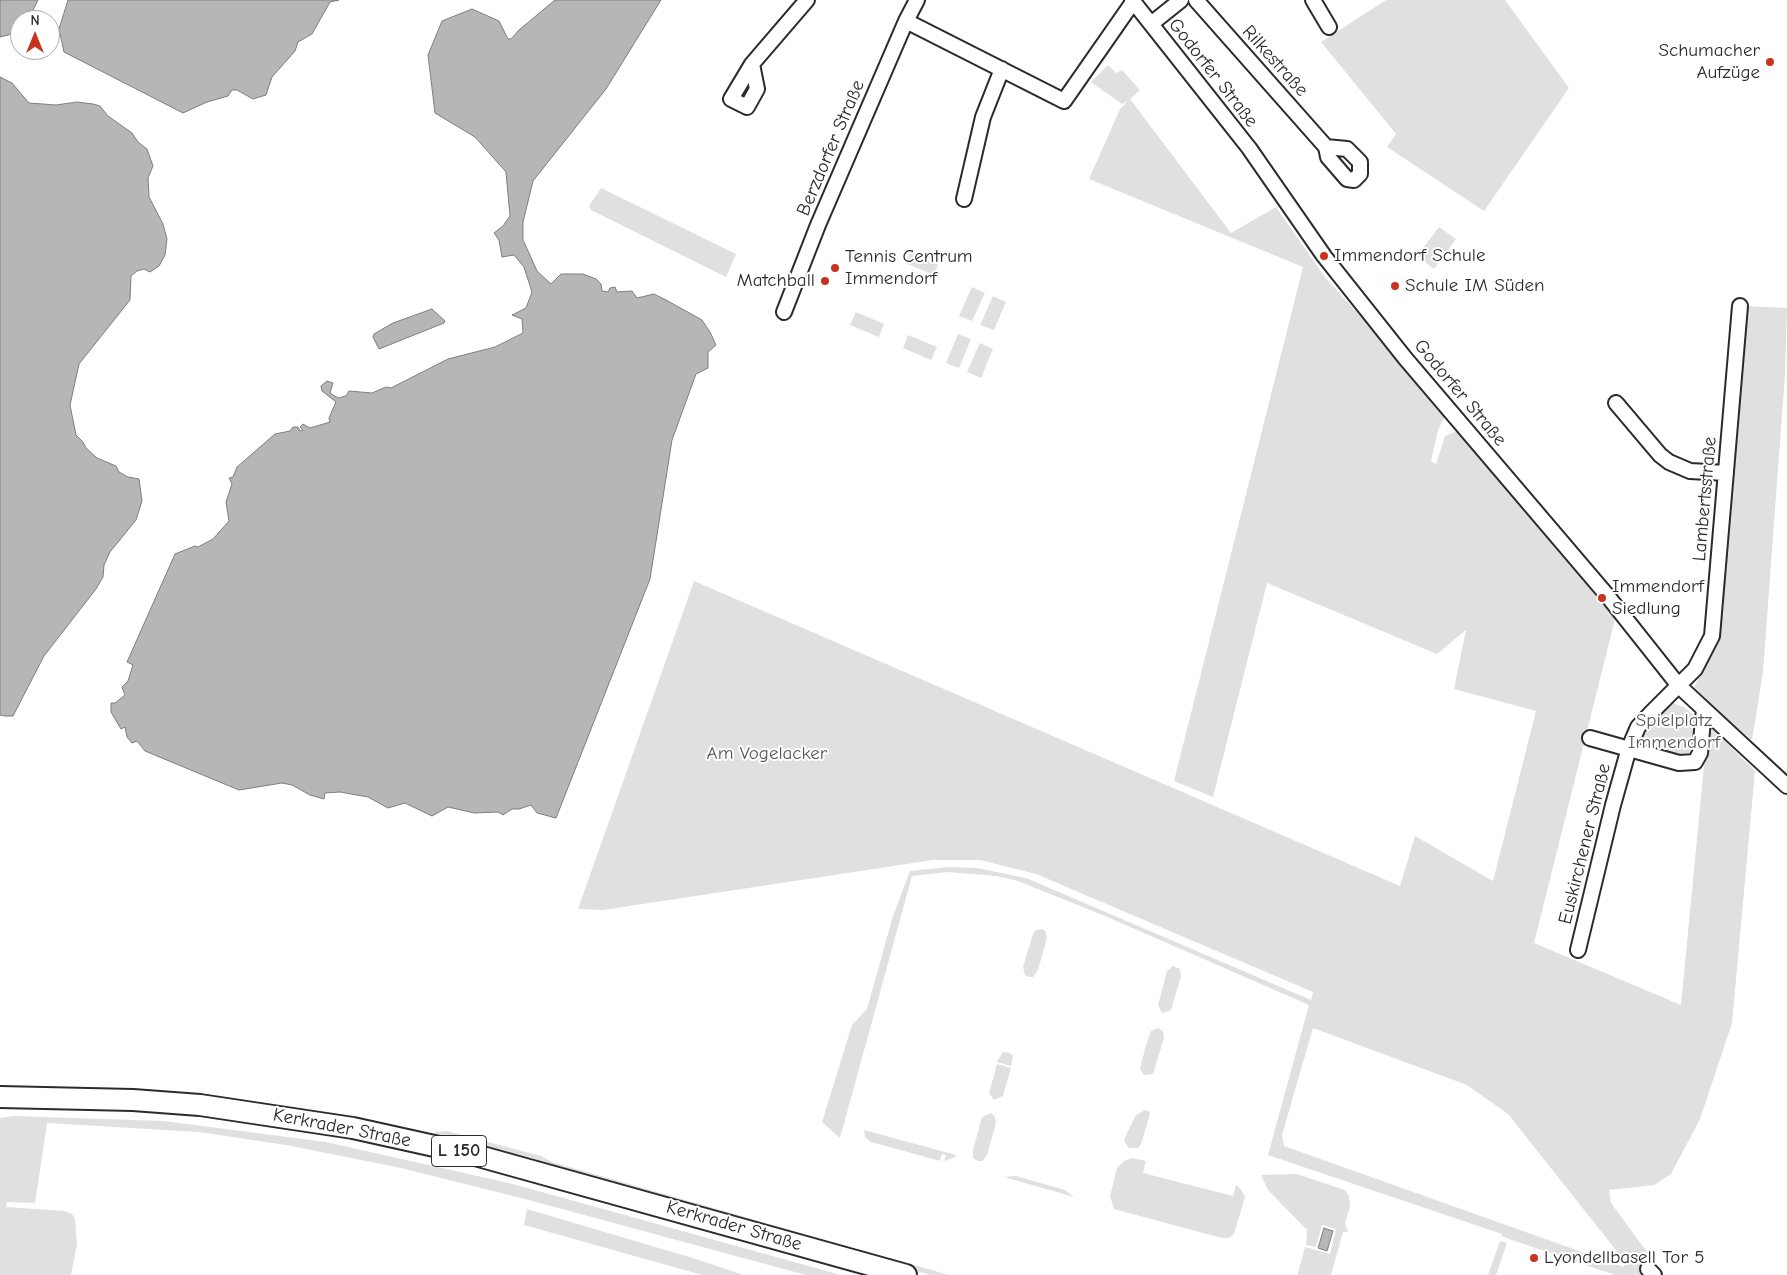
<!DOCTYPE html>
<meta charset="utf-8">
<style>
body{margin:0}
#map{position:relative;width:1787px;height:1275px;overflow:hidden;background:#fff;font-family:"Comic Neue",sans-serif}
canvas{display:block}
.north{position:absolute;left:10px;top:10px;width:50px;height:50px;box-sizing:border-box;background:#fff;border:1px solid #aaa;border-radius:50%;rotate:0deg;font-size:14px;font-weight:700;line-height:20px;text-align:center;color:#2b2b2b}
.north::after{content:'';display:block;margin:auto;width:18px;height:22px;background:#c8321e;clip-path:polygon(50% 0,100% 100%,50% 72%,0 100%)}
</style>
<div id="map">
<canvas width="1787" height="1275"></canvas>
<div class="north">N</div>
</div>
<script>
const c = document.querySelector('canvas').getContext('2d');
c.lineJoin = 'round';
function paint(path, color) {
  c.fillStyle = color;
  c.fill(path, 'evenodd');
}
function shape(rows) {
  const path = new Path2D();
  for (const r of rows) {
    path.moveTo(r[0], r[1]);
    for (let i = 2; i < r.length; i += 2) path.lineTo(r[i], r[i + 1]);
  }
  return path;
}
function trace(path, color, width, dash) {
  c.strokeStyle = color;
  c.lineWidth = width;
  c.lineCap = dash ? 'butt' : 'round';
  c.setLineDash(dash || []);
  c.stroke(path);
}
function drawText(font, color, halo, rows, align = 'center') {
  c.font = font + ' "Comic Neue",sans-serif';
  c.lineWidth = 4;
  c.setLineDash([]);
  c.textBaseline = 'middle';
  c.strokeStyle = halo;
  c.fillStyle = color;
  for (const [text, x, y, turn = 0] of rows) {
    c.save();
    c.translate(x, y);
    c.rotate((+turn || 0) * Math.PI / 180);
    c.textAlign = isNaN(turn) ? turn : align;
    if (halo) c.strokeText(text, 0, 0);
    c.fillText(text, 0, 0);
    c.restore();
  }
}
const green = shape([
 [1386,0,1505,0,1569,88,1484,211,1387,147,1396,134,1321,42],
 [1108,65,1116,73,1122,70,1140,90,1130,99,1231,233,1276,207,1325,277,1383,341,1445,416,1438,430,1431,461,1436,464,1445,436,1457,431,1615,619,1534,943,1681,1005,1708,724,1755,771,1732,1023,1700,1119,1671,1174,1654,1185,1609,1190,1611,1203,1655,1263,1644,1272,1646,1275,1615,1275,1509,1239,1502,1236,1502,1234,1268,1155,1309,1005,1105,916,1018,881,997,876,948,872,912,876,840,1138,822,1122,852,1025,867,1009,893,916,910,871,949,867,977,868,1026,878,1311,1000,1313,992,1036,874,980,860,933,860,603,910,578,909,694,581,1400,886,1415,836,1493,881,1536,711,1454,689,1466,630,1437,654,1267,583,1213,797,1174,781,1303,267,1089,179,1120,109,1128,101,1122,104,1091,82],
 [1313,1028,1467,1085,1508,1114,1623,1259,1624,1267,1284,1146,1282,1135],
 [601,188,736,254,726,277,591,210,589,206],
 [1439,227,1456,239,1434,269,1417,256],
 [910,253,938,265,934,275,905,263],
 [972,287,985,293,972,321,959,316],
 [993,296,1006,302,994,330,980,325],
 [1744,306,1787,308,1785,374,1763,672,1752,740,1725,718,1694,687,1717,645],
 [856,312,884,324,879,337,850,325],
 [958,334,971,339,959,368,946,363],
 [908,335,937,347,931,360,903,348],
 [980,343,993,349,981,378,967,372],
 [1673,703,1684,707,1696,717,1695,749,1688,757,1682,758,1645,748,1641,744,1641,739,1653,721],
 [1042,929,1045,931,1047,938,1038,970,1033,977,1029,977,1025,975,1023,967,1033,934,1036,930],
 [1173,966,1180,969,1181,976,1171,1010,1162,1013,1158,1005,1167,971],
 [1158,1028,1163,1031,1164,1038,1153,1074,1144,1075,1140,1069,1146,1045,1151,1031],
 [1003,1052,1010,1053,1013,1056,1011,1066,997,1062],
 [997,1064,1011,1068,1003,1096,994,1100,989,1093],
 [1145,1110,1149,1111,1150,1114,1141,1144,1138,1148,1129,1148,1124,1141,1127,1133,1136,1115],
 [991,1113,995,1117,996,1123,987,1155,982,1161,978,1161,973,1158,973,1150,982,1117],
 [13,1116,164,1121,326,1142,513,1184,841,1275,806,1275,525,1199,401,1168,286,1145,199,1132,47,1123,35,1203,7,1202,6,1207,64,1211,72,1214,75,1219,77,1244,71,1275,0,1275,0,1118],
 [864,1130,956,1155,955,1157,944,1161,946,1155,942,1154,940,1161,871,1142,865,1137],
 [447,1131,541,1156,552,1162,949,1275,931,1275,548,1168,536,1159,446,1137,433,1139,435,1132],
 [1132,1158,1146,1161,1143,1173,1233,1196,1236,1185,1240,1188,1245,1197,1234,1234,1229,1238,1222,1238,1114,1209,1110,1196,1117,1168,1124,1161],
 [1297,1174,1345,1190,1349,1196,1350,1207,1345,1223,1348,1232,1343,1232,1331,1275,1298,1275,1298,1273,1305,1247,1330,1254,1336,1229,1322,1225,1316,1247,1306,1245,1307,1230,1268,1190,1261,1175],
 [1016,1176,1065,1190,1074,1197,1004,1177],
 [527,1209,696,1259,744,1275,702,1275,524,1225],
 [1500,1241,1507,1243,1496,1275,1488,1275]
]);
const water = shape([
 [0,0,38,0,32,12,32,20,20,20,20,32,0,37,0,0],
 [68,0,339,0,330,2,312,34,298,42,295,51,272,77,266,95,253,99,237,90,232,90,228,96,207,102,183,113,64,52,59,29,68,0],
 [555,0,661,0,606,89,533,181,523,222,523,240,529,253,537,271,551,284,561,274,583,274,596,279,601,284,602,291,608,292,610,288,615,287,617,292,632,291,637,298,654,294,666,300,702,320,710,332,716,345,708,352,708,368,696,374,672,440,650,579,556,818,537,813,531,805,519,809,512,809,503,815,498,812,474,813,448,807,432,816,405,803,388,808,368,797,340,792,325,793,324,799,310,795,292,785,282,783,239,790,145,751,137,741,132,743,127,737,125,727,121,729,111,712,111,703,115,703,125,695,122,687,128,681,133,665,127,662,175,554,195,546,198,547,213,539,229,521,226,502,232,484,229,478,233,477,237,467,275,434,290,431,293,427,298,427,300,431,303,430,300,427,303,424,310,428,330,422,329,418,336,402,322,391,321,386,327,381,333,383,330,393,338,398,346,396,349,391,372,393,386,387,391,388,448,359,495,347,523,333,522,319,512,315,526,308,532,292,524,267,514,255,502,257,499,240,494,233,503,226,510,216,506,172,475,137,435,113,428,55,442,21,472,9,499,21,508,39,511,39,519,30,555,0],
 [0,77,12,83,29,103,56,105,77,102,93,104,100,106,108,116,132,133,138,142,147,149,153,166,148,178,149,197,163,224,167,239,165,255,159,266,150,272,144,269,137,271,131,276,130,300,79,364,70,405,76,435,83,442,86,448,97,458,116,466,119,472,128,477,139,479,142,501,136,520,110,552,104,565,103,577,96,589,44,656,13,716,5,716,0,715,0,77],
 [432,309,445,321,444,323,379,349,373,337,374,334,393,323,432,309],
 [1324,1228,1333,1231,1327,1251,1318,1248,1324,1228]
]);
const minor = shape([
 [1132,0,1249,148,1324,256,1405,358,1606,594,1679,686,1787,786],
 [1196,0,1326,147,1328,157,1347,179,1354,180,1360,174,1360,162,1347,149,1326,147],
 [1313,0,1329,27],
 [906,21,1064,101,1133,2],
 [1151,24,1181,0],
 [752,64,757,89,747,107,731,99,752,64,807,0],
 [964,199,983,117,1002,69],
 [784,312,818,225,906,21,917,0],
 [1616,403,1660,455,1669,462,1690,471,1726,473],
 [1590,738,1679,763,1695,762,1700,753,1704,709],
 [1578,950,1613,805,1629,748,1638,727,1650,714,1695,669,1712,636,1740,306],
 [1648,1269,1654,1275]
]);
const highway = shape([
 [0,1097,133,1100,200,1105,353,1128,475,1155,906,1275]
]);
const markers = [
 [1770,62,5,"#c8321e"],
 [1324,256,5,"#c8321e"],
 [835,268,5,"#c8321e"],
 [825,281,5,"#c8321e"],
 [1395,286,5,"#c8321e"],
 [1602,598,5,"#c8321e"],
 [1534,1258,5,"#c8321e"]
];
const shields = [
 [459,1151,55]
];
const shieldNames = [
 ["L 150",459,1151]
];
const poiNames = [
 ["Schumacher",1760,51,"right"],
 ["Aufzüge",1760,73,"right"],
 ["Immendorf Schule",1334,256],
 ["Tennis Centrum",845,257],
 ["Immendorf",845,279],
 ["Matchball",815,281,"right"],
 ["Schule IM Süden",1405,286],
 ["Immendorf",1612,587],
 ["Siedlung",1612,609],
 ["Lyondellbasell Tor 5",1544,1258]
];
const streetNames = [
 ["Rilkestraße",1275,61,48],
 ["Godorfer Straße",1213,73,52],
 ["Berzdorfer Straße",831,148,-67],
 ["Godorfer Straße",1460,393,50],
 ["Lambertsstraße",1705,499,-85],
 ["Euskirchener Straße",1585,844,-76],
 ["Kerkrader Straße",342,1128,11],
 ["Kerkrader Straße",734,1226,16]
];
const parkNames = [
 ["Spielplatz",1674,721],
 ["Immendorf",1674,743],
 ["Am Vogelacker",767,754]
];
paint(green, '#e0e0e0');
paint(water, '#b6b6b6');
trace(water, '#7e7e7e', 1);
trace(minor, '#2b2b2b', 18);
trace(highway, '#2b2b2b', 24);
trace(minor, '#fff', 14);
trace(highway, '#fff', 20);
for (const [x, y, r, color] of markers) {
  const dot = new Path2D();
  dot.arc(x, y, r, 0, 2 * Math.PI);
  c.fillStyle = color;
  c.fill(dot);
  trace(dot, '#fff', 2);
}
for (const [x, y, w] of shields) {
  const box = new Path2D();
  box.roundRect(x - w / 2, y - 15.5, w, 31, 4);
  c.fillStyle = '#fff';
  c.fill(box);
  trace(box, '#2b2b2b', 1);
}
drawText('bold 18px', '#2b2b2b', null, shieldNames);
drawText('19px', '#2b2b2b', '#fff', poiNames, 'left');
drawText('19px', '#2b2b2b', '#fff', streetNames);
drawText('19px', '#585858', '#fff', parkNames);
</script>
